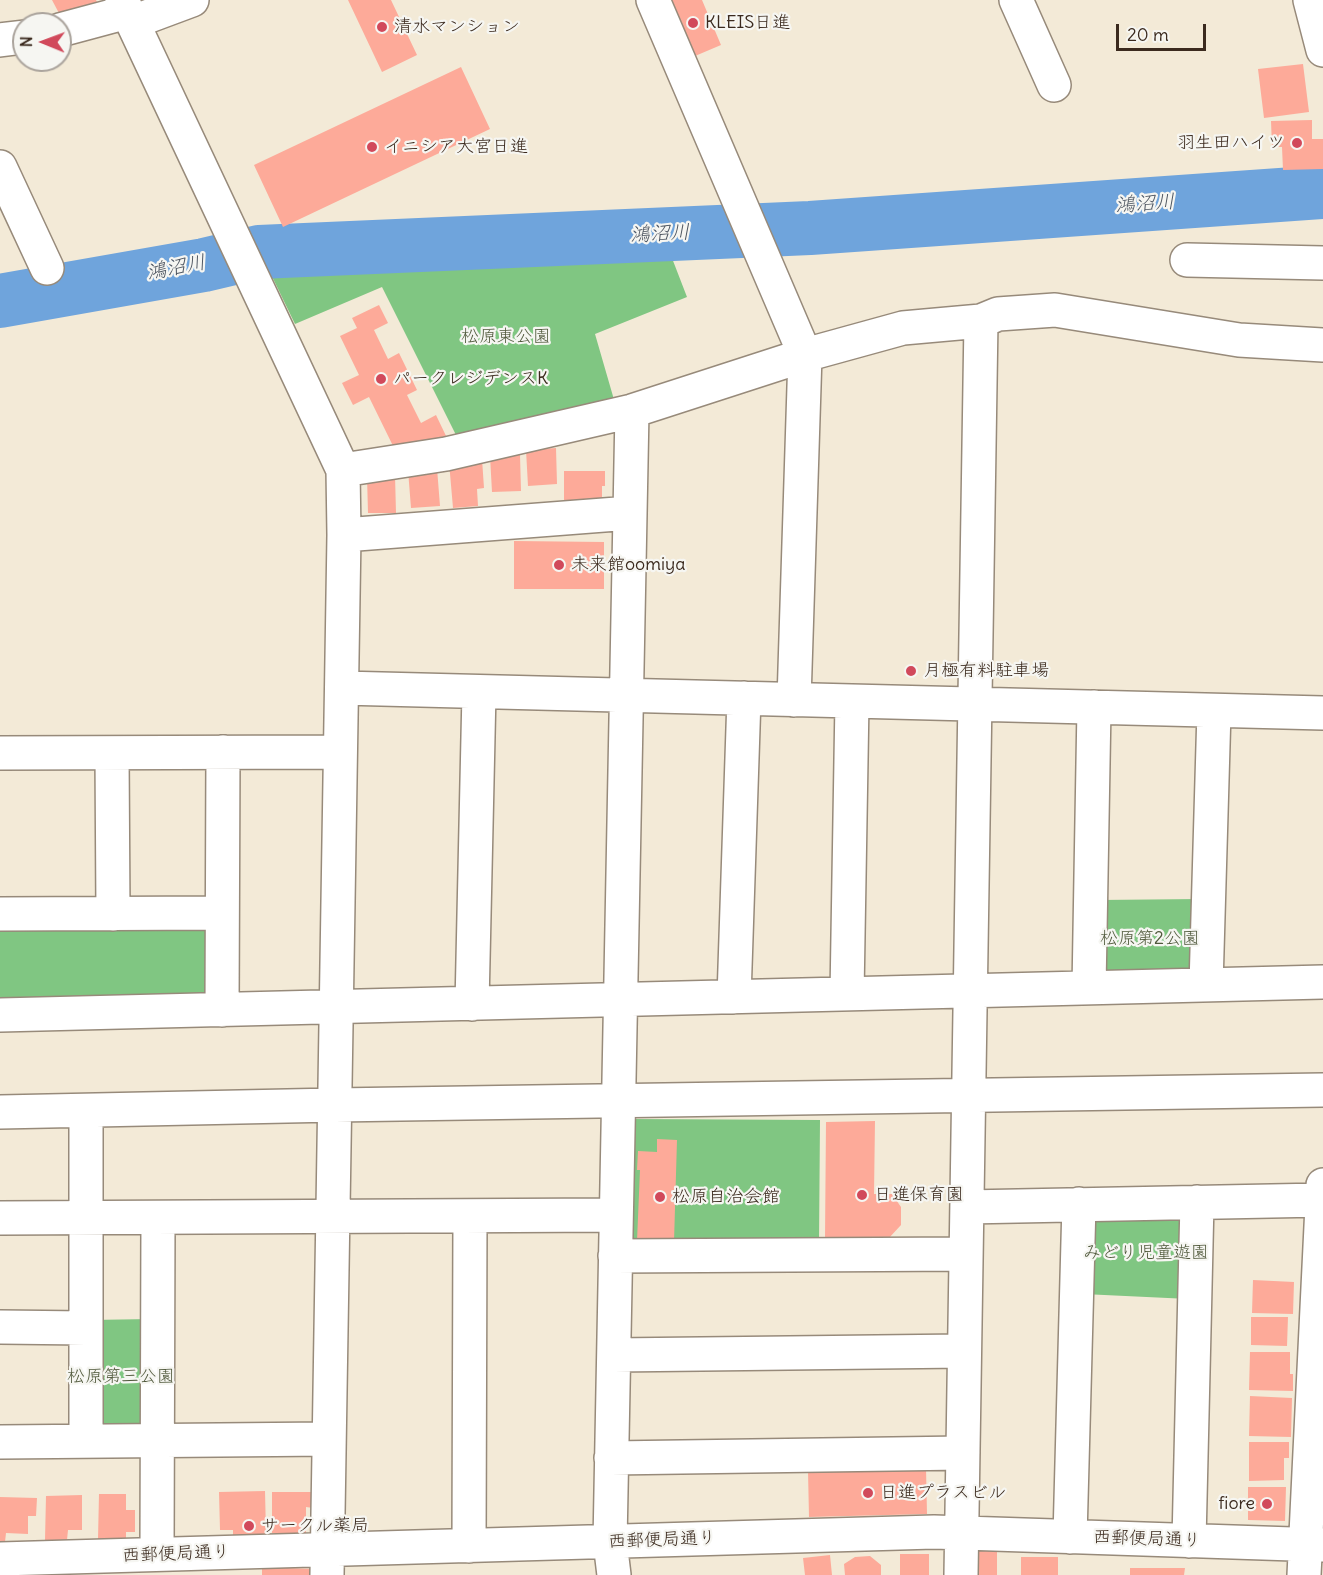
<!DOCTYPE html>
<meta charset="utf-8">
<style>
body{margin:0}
#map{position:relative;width:1323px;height:1575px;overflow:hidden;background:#f3ead7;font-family:Delius,sans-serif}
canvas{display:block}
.north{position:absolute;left:12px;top:12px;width:60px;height:60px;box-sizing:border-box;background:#f6f6f2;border:2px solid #aba49d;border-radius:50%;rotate:271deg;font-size:16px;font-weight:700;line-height:24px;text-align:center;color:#3b2a1e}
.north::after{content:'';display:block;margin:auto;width:21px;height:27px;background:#d1495b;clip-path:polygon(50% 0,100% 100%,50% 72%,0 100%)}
.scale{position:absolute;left:1116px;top:24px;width:90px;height:27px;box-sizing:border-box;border:3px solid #3b2a1e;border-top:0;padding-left:8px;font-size:18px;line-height:21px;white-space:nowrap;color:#3b2a1e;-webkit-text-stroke:4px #f6f6f2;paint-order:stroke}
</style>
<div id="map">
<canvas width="1323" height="1575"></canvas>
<div class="north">N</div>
<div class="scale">20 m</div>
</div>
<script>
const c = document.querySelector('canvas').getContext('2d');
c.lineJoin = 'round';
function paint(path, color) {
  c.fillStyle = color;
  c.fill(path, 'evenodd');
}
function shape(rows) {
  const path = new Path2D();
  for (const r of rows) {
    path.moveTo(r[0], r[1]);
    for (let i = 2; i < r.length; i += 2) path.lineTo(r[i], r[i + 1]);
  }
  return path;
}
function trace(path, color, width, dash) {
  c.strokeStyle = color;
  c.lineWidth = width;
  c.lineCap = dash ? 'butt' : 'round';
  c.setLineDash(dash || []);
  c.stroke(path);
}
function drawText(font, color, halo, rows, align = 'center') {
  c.font = font + ' Delius,"Klee One",sans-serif';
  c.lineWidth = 4.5;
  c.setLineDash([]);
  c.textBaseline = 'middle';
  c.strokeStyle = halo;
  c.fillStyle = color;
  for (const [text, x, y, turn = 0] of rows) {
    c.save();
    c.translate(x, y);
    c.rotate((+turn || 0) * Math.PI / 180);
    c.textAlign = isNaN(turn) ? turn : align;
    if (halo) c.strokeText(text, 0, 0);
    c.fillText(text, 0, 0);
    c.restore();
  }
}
const green = shape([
 [665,240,687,297,595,334,619,417,466,455,382,287,295,324,265,262],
 [1200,899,1201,978,1100,980,1099,900],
 [218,917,216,997,0,1007,0,918],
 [631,1119,820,1120,819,1244,631,1246],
 [1190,1209,1189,1299,1083,1294,1086,1211],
 [151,1319,151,1434,92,1435,90,1320]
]);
const river = shape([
 [0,301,204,265,259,252,810,228,1323,192]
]);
const building = shape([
 [52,0,96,0,99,6,61,17],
 [348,0,391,0,417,55,382,72],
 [667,0,702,0,721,45,688,59],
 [1303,64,1309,112,1264,118,1258,69],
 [461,67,490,129,283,227,254,165],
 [1312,120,1312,139,1323,139,1323,169,1283,170,1282,147,1272,147,1271,121],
 [379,305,388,323,374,330,388,359,399,353,417,390,407,395,421,423,436,415,447,438,395,450,369,397,353,405,342,383,359,375,340,336,357,328,352,318],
 [556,448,557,484,528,486,526,450],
 [520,455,521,491,492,492,490,456],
 [482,459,484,488,477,489,478,506,453,508,449,462],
 [437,468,440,506,411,508,408,470],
 [564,471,605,471,605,486,602,486,602,500,564,501],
 [395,475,396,513,368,513,367,476],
 [514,541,604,542,604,589,514,589],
 [875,1121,874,1194,892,1194,901,1207,901,1225,889,1238,825,1238,826,1122],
 [657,1139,677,1140,674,1242,637,1241,640,1170,637,1170,638,1151,657,1152],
 [1253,1280,1294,1282,1293,1314,1252,1313],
 [1251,1317,1288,1317,1287,1346,1251,1345],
 [1250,1352,1290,1352,1290,1374,1293,1374,1293,1391,1249,1390],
 [1250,1396,1292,1398,1291,1437,1249,1436],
 [1249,1442,1289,1442,1289,1458,1284,1458,1284,1480,1249,1481],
 [926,1468,927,1514,809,1517,808,1471],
 [1248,1487,1286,1487,1285,1521,1248,1520],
 [265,1491,266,1534,233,1535,233,1530,220,1530,219,1492],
 [272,1492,313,1492,313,1508,306,1507,306,1533,272,1533],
 [99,1494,126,1494,126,1510,135,1510,135,1532,126,1532,126,1539,98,1539],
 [82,1495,82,1530,68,1530,67,1540,45,1540,46,1496],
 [0,1497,37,1498,36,1516,28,1516,28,1534,6,1533,5,1542,0,1542],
 [997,1550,997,1575,962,1575,961,1551],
 [900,1554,929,1554,929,1575,900,1575],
 [830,1555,832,1575,805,1575,803,1558],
 [870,1556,881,1565,881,1575,845,1575,844,1564,855,1557],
 [1021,1557,1058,1557,1058,1575,1021,1575],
 [262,1567,313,1569,313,1575,262,1575],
 [1130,1568,1185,1568,1184,1575,1130,1575]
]);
const minor = shape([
 [122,0,343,470,344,535,327,1575],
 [653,0,805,355,794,700],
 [1016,0,1054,85],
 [1310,0,1323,50],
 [133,22,192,0],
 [60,30,127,12],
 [0,40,24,37],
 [0,167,47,268],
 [1187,260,1323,263],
 [343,470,446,454,632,411,805,355,903,328,981,321,998,314,1055,310,1239,340,1323,345],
 [344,535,630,513],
 [342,688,1323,713],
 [0,753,340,752],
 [112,753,113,914],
 [0,914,222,913],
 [1206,985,1214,711],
 [1089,988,1094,707],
 [847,994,852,701],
 [734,997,744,698],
 [472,1004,479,692],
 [222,1010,223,752],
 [0,1015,1323,982],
 [0,1112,335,1105,1323,1090],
 [967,1207,1322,1200],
 [0,1218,616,1215],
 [615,1256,966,1254],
 [0,1327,86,1328],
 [614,1355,964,1351],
 [86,1441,86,1111],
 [0,1442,329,1439],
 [611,1458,963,1453],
 [1070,1537,1079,1204],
 [1189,1541,1197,1202],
 [469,1546,470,1216],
 [157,1554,158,1218],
 [0,1559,934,1532,1323,1545],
 [614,1575,610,1542,632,411],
 [961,1575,981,321],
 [1304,1575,1323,1185]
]);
const markers = [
 [693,23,6,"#d1495b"],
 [382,27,6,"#d1495b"],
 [1297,143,6,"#d1495b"],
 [372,147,6,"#d1495b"],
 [381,379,6,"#d1495b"],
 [559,565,6,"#d1495b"],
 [911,671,6,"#d1495b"],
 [862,1195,6,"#d1495b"],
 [660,1197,6,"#d1495b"],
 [868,1493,6,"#d1495b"],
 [1267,1504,6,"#d1495b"],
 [249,1526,6,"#d1495b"]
];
const poiNames = [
 ["KLEIS日進",705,23],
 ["清水マンション",394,27],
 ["羽生田ハイツ",1285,143,"right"],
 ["イニシア大宮日進",384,147],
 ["パークレジデンスK",393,379],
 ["未来館oomiya",571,565],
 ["月極有料駐車場",923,671],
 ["日進保育園",874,1195],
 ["松原自治会館",672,1197],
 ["日進プラスビル",880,1493],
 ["fiore",1255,1504,"right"],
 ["サークル薬局",261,1526]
];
const parkNames = [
 ["松原東公園",506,337],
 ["松原第2公園",1150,939],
 ["みどり児童遊園",1146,1253],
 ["松原第三公園",121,1377]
];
const streetNames = [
 ["西郵便局通り",1147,1539,2],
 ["西郵便局通り",662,1540,-2],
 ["西郵便局通り",176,1554,-2]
];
const waterNames = [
 ["鴻沼川",1145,204,-4],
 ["鴻沼川",660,234,-3],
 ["鴻沼川",176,268,-11]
];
paint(green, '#80c682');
trace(river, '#6fa4dc', 54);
paint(building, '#fdaa99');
trace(minor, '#978a7a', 36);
trace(minor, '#fff', 33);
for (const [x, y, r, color] of markers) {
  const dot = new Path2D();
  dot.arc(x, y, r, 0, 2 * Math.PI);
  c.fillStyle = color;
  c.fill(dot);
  trace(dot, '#f6f6f2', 2);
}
drawText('18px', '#3b2a1e', '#f6f6f2', poiNames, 'left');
drawText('18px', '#50593c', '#f6f6f2', parkNames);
drawText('18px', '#3b2a1e', '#f6f6f2', streetNames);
drawText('italic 20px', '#4d5560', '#f6f6f2', waterNames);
</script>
